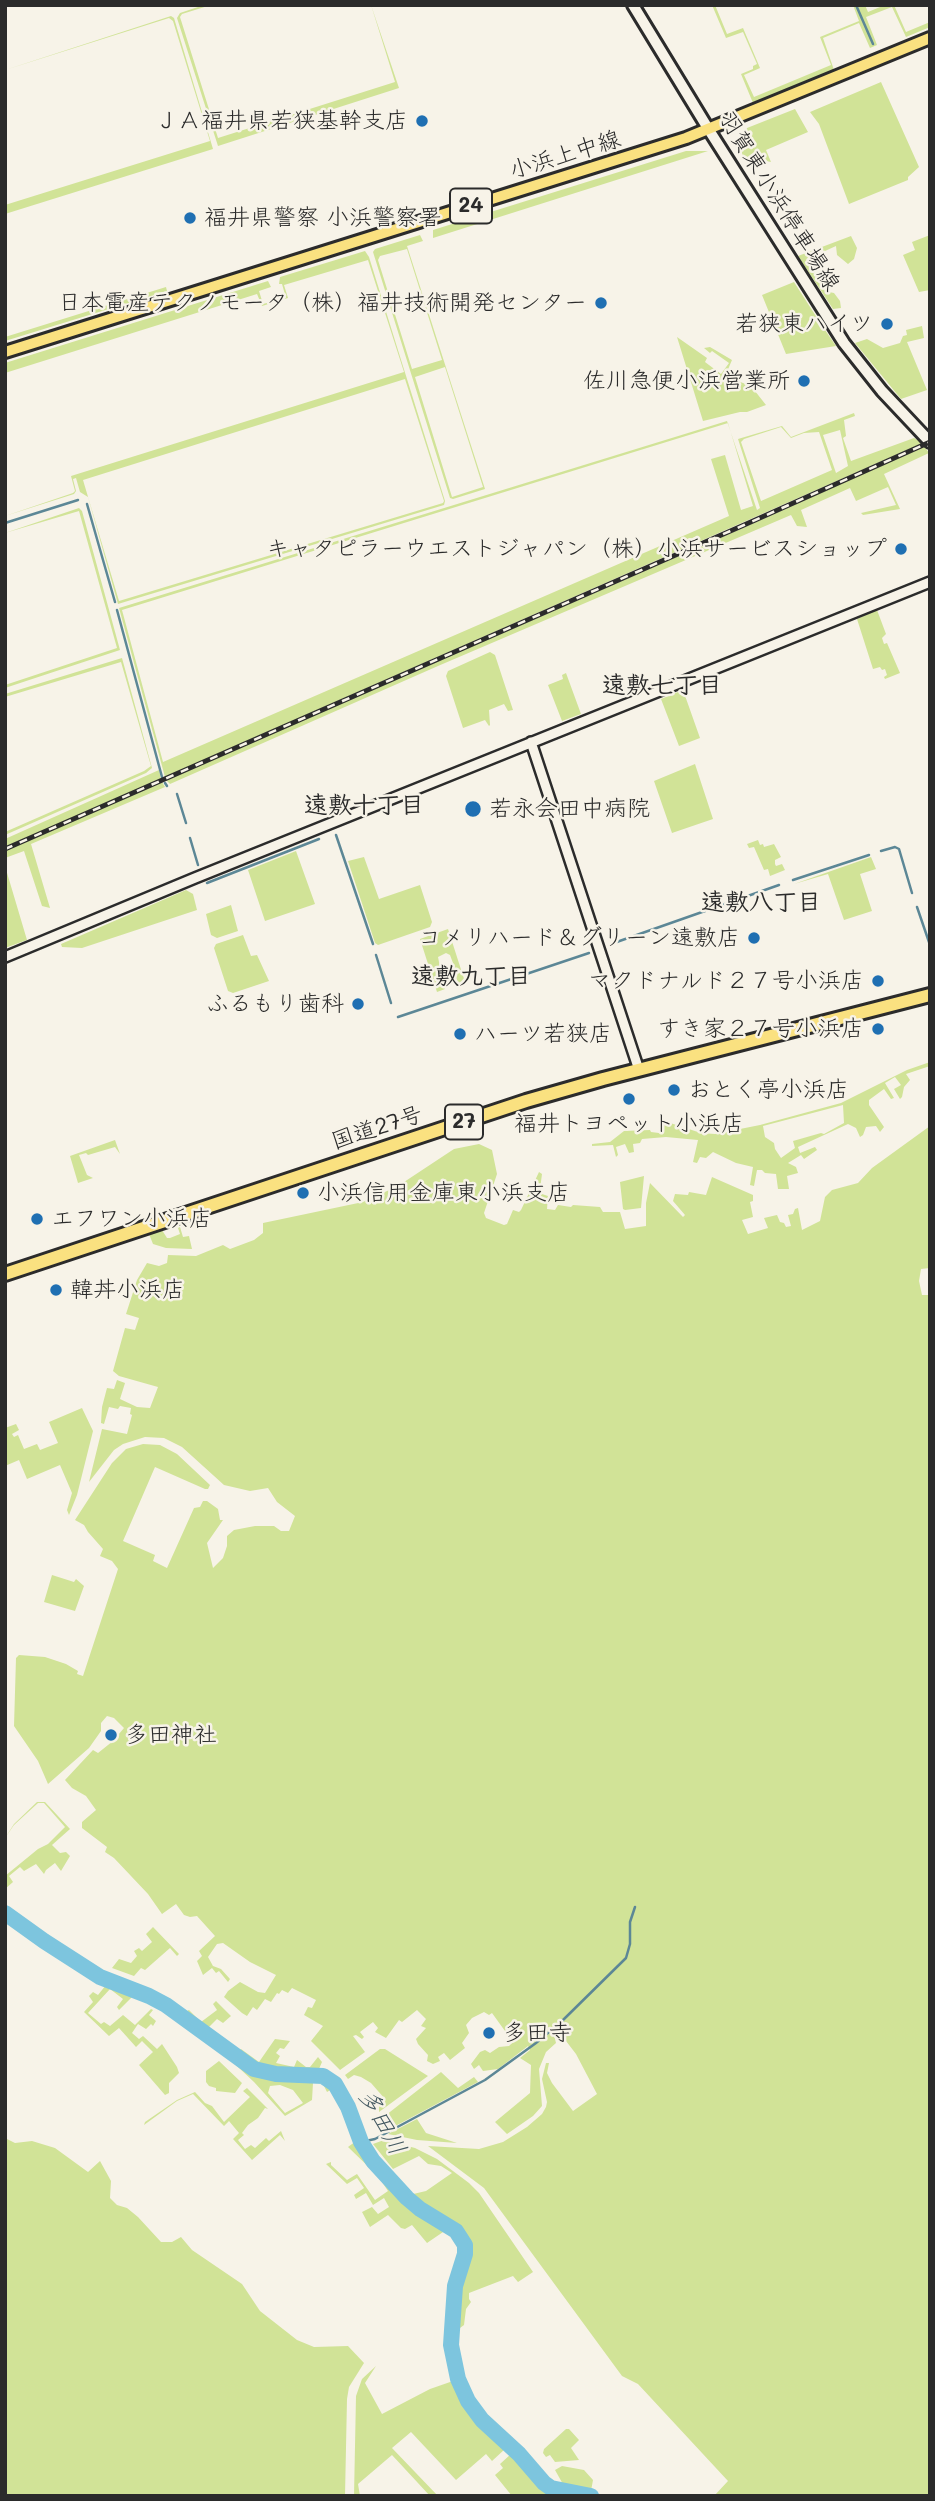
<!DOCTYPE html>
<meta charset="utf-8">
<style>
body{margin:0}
#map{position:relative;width:935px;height:2501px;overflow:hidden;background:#f7f3e8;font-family:Mali,sans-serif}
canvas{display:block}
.frame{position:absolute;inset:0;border:7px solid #2b2b2b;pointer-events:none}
</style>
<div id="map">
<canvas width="935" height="2501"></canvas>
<div class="frame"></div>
</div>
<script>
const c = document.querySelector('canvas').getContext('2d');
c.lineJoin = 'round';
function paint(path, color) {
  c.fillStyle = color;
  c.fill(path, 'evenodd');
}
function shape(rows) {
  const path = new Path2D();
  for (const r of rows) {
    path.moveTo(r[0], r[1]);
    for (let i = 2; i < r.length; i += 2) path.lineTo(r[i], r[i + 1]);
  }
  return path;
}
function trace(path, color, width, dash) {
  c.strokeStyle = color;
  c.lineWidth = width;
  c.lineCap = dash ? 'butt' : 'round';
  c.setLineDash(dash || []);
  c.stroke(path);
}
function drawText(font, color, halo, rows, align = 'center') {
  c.font = font + ' Mali,"Klee One",sans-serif';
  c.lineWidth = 5;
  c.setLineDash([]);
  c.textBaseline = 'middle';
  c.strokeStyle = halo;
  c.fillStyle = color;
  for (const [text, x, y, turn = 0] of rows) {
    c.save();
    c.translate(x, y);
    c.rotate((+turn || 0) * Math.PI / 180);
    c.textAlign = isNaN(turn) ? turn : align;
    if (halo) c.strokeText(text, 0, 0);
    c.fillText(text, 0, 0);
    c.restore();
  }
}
const green = shape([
 [204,5,211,5,182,14,180,17,218,138,395,82,371,5,399,88,218,146,177,18,180,13],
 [712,5,715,5,727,34,743,28,760,68,744,75,754,97,831,65,820,37,859,21,853,5,865,5,868,12,885,5,894,5,906,32,930,22,930,27,906,37,892,7,866,17,877,45,870,48,859,23,823,38,834,70,753,103,741,74,753,69,753,66,757,64,743,32,726,38],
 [171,16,174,18,213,149,5,214,5,205,210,141,173,21,169,18,5,70],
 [881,82,919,167,908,177,908,180,849,204,819,124,810,112],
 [795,109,808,132,766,150,771,162,766,161,756,165,751,161,749,162,747,158,743,159,740,141,747,128],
 [686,151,708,151,433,238,433,230],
 [420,235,423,241,407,246,485,489,453,499,450,498,373,252,375,249],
 [407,249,442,360,412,369,378,260,380,256],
 [445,367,483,487,452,497,415,377],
 [930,235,930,290,919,292,903,255,915,250,912,242],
 [851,236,857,248,854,259,848,264,837,255,836,246,825,251,817,260,817,274,829,292,834,293,840,301,841,308,833,309,798,256],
 [365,251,369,257,445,501,444,505,118,604,88,497,80,492,76,478,73,479,76,491,74,494,5,516,73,493,75,491,71,476,404,372,368,260,284,285,288,298,262,306,257,294,5,373,5,363,268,281,271,287,259,291,263,304,286,298,282,284,279,284,280,277],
 [405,379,444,501,443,503,119,601,83,480],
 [794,282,821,324,836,346,786,354,762,295],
 [166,287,167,291,5,341,5,337],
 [922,326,924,338,907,342,927,390,901,399,855,343,867,339,883,348,900,343,903,336,907,335,906,330],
 [677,337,707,358,705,362,721,374,729,363,712,351,710,353,704,348,710,347,732,360,726,374,727,377,751,386,766,405,747,412,740,412,703,421],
 [854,413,855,416,844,420,846,436,843,438,851,461,914,438,923,443,165,777,119,608,727,421,757,510,760,508,738,439,782,426,791,437],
 [728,423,753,506,741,510,725,455,711,459,729,516,163,762,122,610],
 [781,427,791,438,804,433,819,432,832,470,761,501,741,442,744,439],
 [840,430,848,466,836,473,823,435],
 [924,446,929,453,884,474,900,509,863,515,861,513,896,505,888,487,856,501,850,488,801,510,807,527,797,526,791,515,438,666,170,784,166,780,745,527],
 [79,508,82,511,120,650,5,688,5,685,117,648,79,511,5,533],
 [877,610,886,634,882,638,884,644,887,643,900,673,885,679,884,677,887,675,885,669,882,670,880,667,873,669,857,619],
 [490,652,495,655,513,710,508,711,504,704,489,710,490,725,489,726,485,720,463,728,446,676,448,671],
 [122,658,152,768,146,773,5,835,5,832,144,771,151,766,121,662,5,697,5,694],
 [566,673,581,714,562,721,548,685,563,679,562,675],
 [683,690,700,738,679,746,661,699],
 [695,764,713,819,672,833,654,781],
 [159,770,161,779,5,847,5,839],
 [162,782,165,787,31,844,50,908,42,906,24,851,5,858,5,850],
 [758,840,760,845,763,844,764,847,774,844,781,857,775,860,775,864,776,866,782,864,785,870,770,876,768,869,764,870,754,847,749,848,747,844],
 [296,851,315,904,265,921,248,870],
 [364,857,379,899,420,885,432,922,430,927,378,945,375,943,348,861],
 [871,857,876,869,860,874,872,911,844,920,828,874,794,884],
 [5,866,27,940,5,948],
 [186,890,193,894,197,910,82,948,62,947,61,944],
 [231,905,238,931,217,938,211,935,206,914],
 [448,929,465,982,458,985,453,963,450,955,446,953,438,957,440,967,438,970,445,989,437,992,420,939],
 [243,935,251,956,257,955,269,981,233,993,228,991,214,948,216,944],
 [930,1062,930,1066,906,1074,910,1080,904,1087,902,1097,900,1099,894,1089,901,1085,895,1077,885,1083,894,1098,891,1099,884,1089,869,1100,869,1105,884,1127,880,1132,876,1126,866,1127,863,1135,860,1137,856,1128,848,1124,798,1147,800,1153,815,1147,817,1150,804,1159,801,1155,788,1163,796,1167,798,1173,787,1176,789,1189,778,1189,776,1174,765,1173,762,1170,757,1170,754,1186,750,1185,753,1167,736,1163,713,1152,706,1158,700,1157,697,1163,693,1162,698,1140,666,1137,642,1139,640,1143,633,1144,634,1152,629,1153,625,1144,616,1147,618,1155,616,1157,613,1145,592,1146,592,1144,610,1142,624,1131,650,1130,651,1132,659,1133,661,1120,701,1133,715,1134,760,1125,841,1103,907,1070],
 [843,1105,844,1123,824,1134,821,1133,793,1141,795,1148,781,1158,775,1149,774,1143,765,1137,763,1126],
 [930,1126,930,1268,921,1269,919,1281,922,1295,930,1295,930,2496,714,2496,728,2481,638,2384,622,2376,484,2188,428,2146,479,2149,503,2142,527,2127,542,2114,546,2107,547,2102,542,2079,546,2063,549,2063,547,2073,552,2083,573,2111,597,2094,576,2054,566,2041,565,2035,559,2030,554,2035,556,2043,546,2052,539,2069,542,2106,533,2116,507,2134,495,2122,530,2093,531,2065,520,2058,530,2050,528,2046,498,2069,483,2071,479,2065,474,2069,471,2064,480,2052,485,2050,490,2053,499,2047,509,2046,516,2039,514,2034,505,2031,492,2013,489,2015,484,2012,472,2018,466,2025,469,2033,462,2043,465,2048,450,2060,444,2053,438,2057,440,2061,433,2064,427,2061,428,2055,418,2044,416,2039,426,2028,421,2026,426,2019,417,2010,402,2022,399,2020,386,2038,375,2032,378,2028,373,2022,360,2032,364,2037,362,2039,356,2035,353,2036,365,2052,340,2070,311,2041,323,2026,304,2015,308,2007,312,2008,316,2000,292,1988,288,1993,282,1990,279,1994,277,1993,271,2002,265,1999,257,2010,253,2007,247,2016,242,2013,224,1997,228,1991,240,1982,258,1992,265,1993,276,1975,250,1962,223,1943,217,1944,208,1957,213,1966,221,1969,230,1979,228,1982,219,1971,216,1973,212,1968,203,1975,197,1961,202,1956,199,1951,215,1936,197,1916,190,1917,184,1915,176,1904,162,1914,148,1894,114,1858,105,1852,107,1847,82,1828,82,1822,96,1810,86,1796,72,1788,65,1780,93,1750,98,1753,113,1741,124,1728,114,1718,107,1716,101,1723,101,1731,89,1748,48,1784,38,1761,14,1726,16,1658,19,1655,45,1657,66,1664,78,1671,77,1674,83,1676,118,1569,112,1561,100,1556,103,1549,88,1532,84,1525,75,1520,112,1463,126,1449,143,1444,160,1445,177,1454,210,1485,208,1489,205,1489,155,1467,123,1541,155,1555,153,1561,167,1568,194,1508,200,1507,203,1501,207,1501,218,1509,220,1520,223,1520,207,1543,213,1568,223,1558,227,1546,227,1536,234,1530,255,1526,274,1526,281,1531,289,1531,295,1516,277,1502,268,1488,250,1491,224,1485,182,1447,164,1438,145,1437,123,1444,114,1450,89,1482,102,1429,127,1434,132,1415,130,1414,131,1408,120,1406,118,1409,109,1407,104,1424,101,1423,102,1407,107,1388,114,1389,117,1380,125,1383,120,1399,137,1407,150,1408,158,1387,119,1376,113,1371,125,1328,135,1330,139,1318,126,1314,137,1280,147,1263,159,1266,167,1263,168,1255,196,1256,223,1245,230,1249,254,1240,263,1233,263,1223,363,1202,398,1186,454,1149,479,1144,492,1150,497,1174,484,1213,486,1218,504,1225,507,1224,513,1210,519,1212,521,1210,539,1172,542,1174,540,1189,542,1194,548,1196,547,1209,555,1210,558,1205,571,1207,573,1205,600,1207,603,1212,620,1212,625,1229,646,1226,646,1203,650,1183,683,1217,685,1215,673,1201,675,1194,688,1195,689,1192,706,1195,712,1177,753,1195,753,1201,750,1202,753,1217,742,1220,748,1234,768,1228,764,1218,777,1215,780,1222,784,1223,786,1227,791,1226,788,1215,793,1214,795,1209,798,1208,802,1230,820,1221,825,1197,832,1190,858,1183,872,1168],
 [115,1140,120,1154,115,1147,88,1155,86,1153,79,1155,87,1175,93,1178,78,1183,70,1156],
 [644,1176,641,1208,625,1210,623,1209,620,1182],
 [180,1227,183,1237,189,1236,192,1249,166,1248,153,1244,149,1234,162,1230,167,1238,170,1238,180,1234,178,1228],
 [82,1408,93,1431,77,1495,69,1515,67,1510,72,1493,60,1465,27,1479,19,1460,5,1466,5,1428,16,1424,19,1430,12,1434,14,1437,18,1435,24,1449,37,1444,40,1450,58,1443,49,1422],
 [52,1575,74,1582,76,1579,84,1586,75,1611,44,1602],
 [37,1802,45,1802,70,1829,52,1845,60,1853,66,1852,70,1856,61,1871,55,1863,46,1870,44,1874,36,1864,24,1871,20,1867,9,1876,13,1882,5,1889,5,1876,38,1849,48,1844,65,1827,44,1803,38,1803,14,1825,5,1838,14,1824],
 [153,1927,179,1954,177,1956,170,1948,145,1970,141,1968,134,1976,112,1968,119,1959,131,1963,137,1956,134,1951,139,1948,142,1951,152,1942,146,1934],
 [106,1985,134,1995,119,2010,117,2007,123,1999,110,1989,88,2013,101,2024,104,2022,110,2026,123,2015,135,2025,151,2009,153,2010,149,2015,156,2021,153,2026,151,2024,146,2029,138,2024,132,2033,139,2039,143,2036,157,2049,162,2044,177,2067,179,2073,169,2083,169,2093,165,2095,139,2065,153,2052,142,2041,136,2047,119,2028,109,2036,84,2012,93,2002,89,1996,93,1992,98,1995],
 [216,2001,231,2016,223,2023,217,2019,209,2027,238,2052,241,2049,259,2062,275,2039,290,2041,284,2049,280,2048,276,2053,280,2056,276,2063,294,2067,297,2060,306,2067,310,2067,318,2057,322,2062,319,2069,280,2070,253,2064,171,2004,185,2012,189,2010,201,2022,217,2010,213,2004],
 [380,2049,385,2049,428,2076,379,2112,379,2104,385,2099,371,2083,361,2077,354,2075,348,2079,345,2075],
 [222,2052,243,2068,261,2078,319,2080,325,2082,332,2089,327,2092,322,2082,313,2083,312,2100,285,2116,254,2082],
 [280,2085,293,2090,303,2103,285,2113,268,2093,270,2086],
 [219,2061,242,2083,235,2093,216,2091,216,2088,209,2086,206,2082,206,2071],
 [441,2072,458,2088,474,2077,478,2082,384,2132,377,2128,383,2123,381,2119],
 [247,2088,268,2109,265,2108,258,2118,248,2125,242,2133,244,2135,238,2140,245,2149,251,2145,255,2148,266,2138,269,2141,281,2131,285,2141,280,2135,252,2160,233,2139,239,2133,229,2121,224,2126,193,2094,177,2101,144,2125,145,2122,177,2100,195,2092,205,2103,212,2106,224,2122,250,2097,243,2091],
 [417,2119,426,2133,457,2143,417,2140,388,2134],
 [5,2138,15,2143,32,2141,55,2148,88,2172,100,2161,111,2181,110,2198,117,2205,127,2208,138,2217,161,2242,172,2242,181,2237,192,2250,242,2284,260,2311,297,2340,314,2347,348,2346,364,2363,349,2387,347,2399,345,2496,5,2496],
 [384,2140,415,2148,437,2159,469,2183,479,2193,533,2272,518,2282,513,2276,469,2293,469,2299,471,2302,466,2309,464,2325,456,2331,460,2286,469,2244,464,2234,458,2228,424,2208,409,2195,426,2191,452,2173,441,2166,428,2164,419,2156,393,2169,373,2144],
 [356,2141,370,2164,404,2200,446,2230,427,2243,412,2225,405,2229,401,2228,388,2215,370,2227,362,2212,372,2207,378,2214,389,2207,384,2198,373,2205,366,2193,356,2199,354,2195,364,2188,357,2178,347,2184,326,2164,331,2162,331,2165,347,2180,357,2174,375,2200,388,2191,378,2176,348,2147],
 [376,2366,365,2383,382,2414,430,2389,453,2381,465,2403,479,2423,505,2449,492,2461,486,2454,456,2480,411,2432,392,2448,438,2496,430,2496,392,2455,358,2484,360,2496,354,2496,356,2396,362,2379],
 [566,2429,569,2429,579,2440,571,2448,579,2460,555,2462,550,2455,546,2457,543,2453,544,2449],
 [511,2454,543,2491,559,2496,512,2496,495,2475,503,2468,500,2464],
 [562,2466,584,2470,593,2480,591,2491,564,2486,555,2470]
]);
const stream = shape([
 [856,5,873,44],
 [87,504,115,602],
 [5,523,78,500],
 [117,610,162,777],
 [165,783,167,786],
 [177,794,186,823],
 [336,835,373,944],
 [190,838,198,865],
 [881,851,895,847,899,849,912,893],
 [793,880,869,855],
 [207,883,319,839],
 [917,907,930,945],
 [611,944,779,885],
 [376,955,391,1003],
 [398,1017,589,953],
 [361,2142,375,2139,485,2080,536,2043,561,2022,626,1958,630,1944,630,1922,635,1907]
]);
const river = shape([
 [5,1913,44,1941,100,1977,149,1996,166,2005,254,2069,276,2074,323,2076,335,2084,348,2107,361,2142,373,2161,407,2198,420,2209,456,2231,465,2245,465,2254,455,2286,451,2345,458,2379,468,2401,482,2420,519,2454,544,2483,551,2488,591,2496]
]);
const tertiary = shape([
 [531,742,639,1070],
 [5,957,195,878,930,582]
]);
const secondary = shape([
 [633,5,709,130,844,343,882,391,930,442]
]);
const primary = shape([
 [5,352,686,138,930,38]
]);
const trunk = shape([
 [5,1274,526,1101,603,1079,930,995]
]);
const rail = shape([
 [5,849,744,525,930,442]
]);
const markers = [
 [422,121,7,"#1f6fb2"],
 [190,218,7,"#1f6fb2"],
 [601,303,7,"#1f6fb2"],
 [887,324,7,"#1f6fb2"],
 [804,381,7,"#1f6fb2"],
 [901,549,7,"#1f6fb2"],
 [473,809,9,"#1f6fb2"],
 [754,938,7,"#1f6fb2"],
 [878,981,7,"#1f6fb2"],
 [358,1004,7,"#1f6fb2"],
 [878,1029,7,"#1f6fb2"],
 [460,1034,7,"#1f6fb2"],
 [674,1090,7,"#1f6fb2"],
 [629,1099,7,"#1f6fb2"],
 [303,1193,7,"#1f6fb2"],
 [37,1219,7,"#1f6fb2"],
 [56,1290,7,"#1f6fb2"],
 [111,1735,7,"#1f6fb2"],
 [489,2033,7,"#1f6fb2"]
];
const shields = [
 [471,206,42],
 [464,1122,38]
];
const shieldNames = [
 ["24",471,206],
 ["27",464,1122]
];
const poiNames = [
 ["ＪＡ福井県若狭基幹支店",408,121],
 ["福井県警察 小浜警察署",204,218,"left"],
 ["日本電産テクノモータ（株）福井技術開発センター",587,303],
 ["若狭東ハイツ",873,324],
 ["佐川急便小浜営業所",790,381],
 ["キャタピラーウエストジャパン（株）小浜サービスショップ",887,549],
 ["若永会田中病院",489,809,"left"],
 ["コメリハード＆グリーン遠敷店",740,938],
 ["マクドナルド２７号小浜店",864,981],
 ["ふるもり歯科",344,1004],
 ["すき家２７号小浜店",864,1029],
 ["ハーツ若狭店",474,1034,"left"],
 ["おとく亭小浜店",688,1090,"left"],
 ["福井トヨペット小浜店",629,1124,"center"],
 ["小浜信用金庫東小浜支店",317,1193,"left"],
 ["エフワン小浜店",51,1219,"left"],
 ["韓丼小浜店",70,1290,"left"],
 ["多田神社",125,1735,"left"],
 ["多田寺",503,2033,"left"]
];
const streetNames = [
 ["小浜上中線",565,155,-17],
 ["羽賀東小浜停車場線",779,201,58],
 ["国道27号",377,1128,-18]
];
const neighbourhoodNames = [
 ["遠敷七丁目",662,686],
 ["遠敷十丁目",364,806],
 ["遠敷八丁目",761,903],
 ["遠敷九丁目",471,977]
];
const waterNames = [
 ["多田川",382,2122,61]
];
paint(green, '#d1e397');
trace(stream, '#5c8796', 2.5);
trace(river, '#7dc5de', 16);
trace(tertiary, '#2b2b2b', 14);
trace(secondary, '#2b2b2b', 16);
trace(primary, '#2b2b2b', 16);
trace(trunk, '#2b2b2b', 18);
trace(tertiary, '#f7f3e8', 9);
trace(secondary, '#f7f3e8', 10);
trace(primary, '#fae180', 10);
trace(trunk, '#fae180', 12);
trace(rail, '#2b2b2b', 5);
trace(rail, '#f7f3e8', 2.5, [8]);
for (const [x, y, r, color] of markers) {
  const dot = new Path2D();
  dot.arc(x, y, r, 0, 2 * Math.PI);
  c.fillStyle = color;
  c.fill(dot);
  trace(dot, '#f7f3e8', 2.5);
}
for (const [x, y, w] of shields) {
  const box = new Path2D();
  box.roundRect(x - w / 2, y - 17.5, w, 35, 5);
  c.fillStyle = '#f7f3e8';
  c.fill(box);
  trace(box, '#2b2b2b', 2);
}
drawText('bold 21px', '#2b2b2b', null, shieldNames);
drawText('23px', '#2b2b2b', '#f7f3e8', poiNames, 'right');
drawText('23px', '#2b2b2b', '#f7f3e8', streetNames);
drawText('bold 24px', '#2b2b2b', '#f7f3e8', neighbourhoodNames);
drawText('italic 24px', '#445961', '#f7f3e8', waterNames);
</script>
